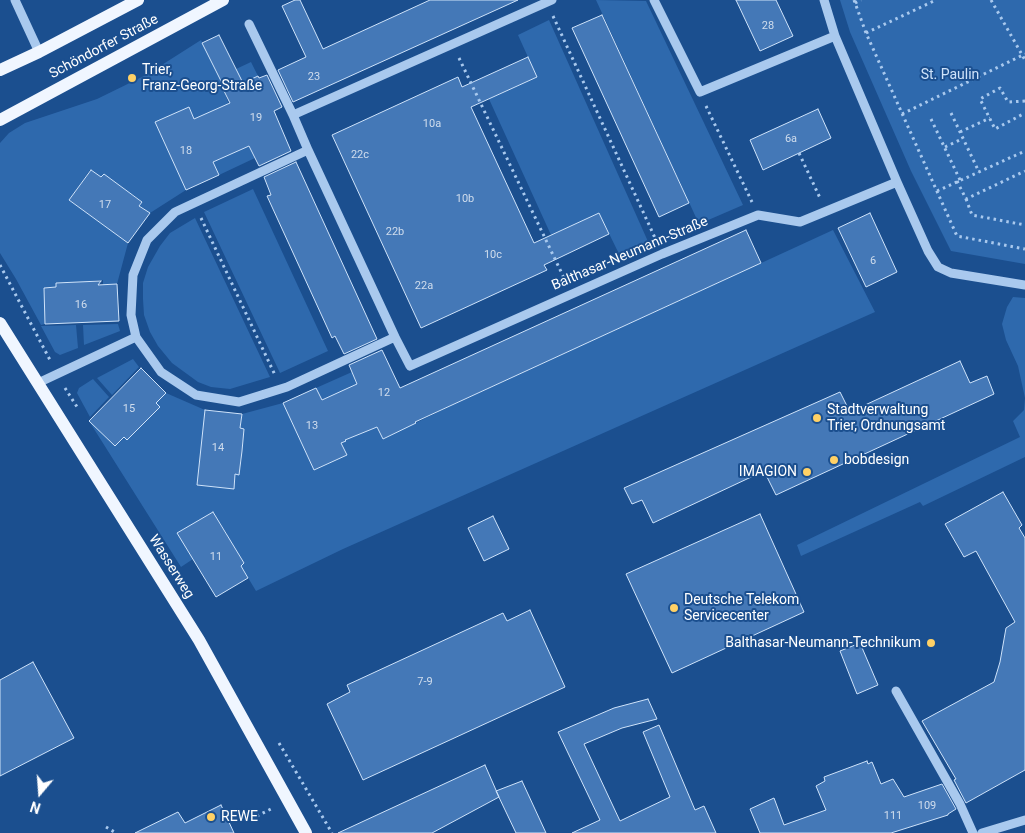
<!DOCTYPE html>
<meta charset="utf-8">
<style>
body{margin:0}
#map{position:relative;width:1025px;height:833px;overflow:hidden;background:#1b4f8f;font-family:Roboto,sans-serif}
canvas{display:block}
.north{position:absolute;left:15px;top:768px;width:50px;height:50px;-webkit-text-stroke:4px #1b4f8f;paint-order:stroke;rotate:198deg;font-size:14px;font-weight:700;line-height:20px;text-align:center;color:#fff}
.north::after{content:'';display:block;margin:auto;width:18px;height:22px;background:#fff;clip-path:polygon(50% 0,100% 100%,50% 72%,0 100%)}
</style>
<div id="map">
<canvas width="1025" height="833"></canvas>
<div class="north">N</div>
</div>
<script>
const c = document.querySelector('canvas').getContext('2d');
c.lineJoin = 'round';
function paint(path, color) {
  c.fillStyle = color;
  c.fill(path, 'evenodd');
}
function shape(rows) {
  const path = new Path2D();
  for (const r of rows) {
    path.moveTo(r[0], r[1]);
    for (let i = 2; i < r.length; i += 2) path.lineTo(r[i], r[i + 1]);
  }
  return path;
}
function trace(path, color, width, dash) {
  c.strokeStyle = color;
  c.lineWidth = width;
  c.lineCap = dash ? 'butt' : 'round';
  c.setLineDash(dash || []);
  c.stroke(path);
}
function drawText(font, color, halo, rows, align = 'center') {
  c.font = font + ' Roboto,sans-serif';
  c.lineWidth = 4;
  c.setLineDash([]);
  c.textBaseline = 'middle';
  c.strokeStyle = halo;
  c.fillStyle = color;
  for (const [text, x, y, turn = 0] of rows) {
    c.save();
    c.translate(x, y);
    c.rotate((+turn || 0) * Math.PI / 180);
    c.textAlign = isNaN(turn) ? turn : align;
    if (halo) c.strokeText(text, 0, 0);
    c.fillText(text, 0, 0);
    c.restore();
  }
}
const green = shape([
 [596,0,646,1,743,205,699,224],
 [840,0,1025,0,1025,264,951,251,911,171,850,32],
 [549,20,650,246,621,258,599,213,551,235,489,99,537,77,518,35],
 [201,40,219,77,251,62,258,76,224,91,245,148,249,146,255,158,219,175,213,162,217,160,198,117,194,119,186,190,150,213,139,206,142,202,132,194,129,198,104,174,101,177,90,170,69,200,128,243,117,284,103,285,103,280,91,281,90,285,69,282,56,283,56,287,44,288,45,324,41,325,16,279,0,253,0,143,9,133,25,123,97,99,146,75],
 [253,189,328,351,280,373,204,212],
 [195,218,270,377,230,389,211,387,198,382,172,363,158,346,150,332,144,315,143,299,143,283,148,267,160,246,170,233],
 [833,230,875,312,343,549,256,591,241,566,244,563,238,553,223,536,227,534,220,523,216,526,193,559,181,567,89,421,115,446,159,407,156,403,166,393,205,410,234,488,235,474,239,475,241,463,244,429,240,428,242,414,283,403,314,470,347,455,341,443,345,441,326,398,322,400,316,388,352,372,357,384,354,386,383,439,446,408],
 [1013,297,1025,298,1025,457,923,506,920,502,801,556,797,545,1020,437,1013,421,1024,410,1025,398,1018,366,1006,340,1002,324,1007,307],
 [118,324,120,331,84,345,83,325],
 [76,325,78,348,60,355,55,352,41,326],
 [133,359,139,367,112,395,97,378],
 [93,379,109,397,90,417,77,393,79,388]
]);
const building = shape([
 [295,0,300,0,323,49,430,0,518,0,293,102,278,70,306,57,282,6,295,0],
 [736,0,776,0,793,36,760,51,736,0],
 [602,15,689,203,659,217,572,28,602,15],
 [219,35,243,83,258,76,259,78,267,75,282,107,274,111,291,151,259,166,249,146,213,162,219,175,186,190,155,122,189,107,194,119,230,103,224,91,226,91,202,43,219,35],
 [528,57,537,77,471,107,534,243,599,213,609,234,544,265,547,270,421,328,332,135,458,77,462,87,528,57],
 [818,109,831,138,763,170,750,140,818,109],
 [296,162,377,339,344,354,335,336,332,338,267,196,271,195,264,177,296,162],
 [91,170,101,177,104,174,142,202,139,206,150,213,128,243,69,200,91,170],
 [870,213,897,272,866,287,838,228,870,213],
 [746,230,761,263,415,422,416,423,383,439,377,427,345,440,346,441,341,443,347,455,314,470,283,403,316,388,322,400,357,384,349,365,382,350,400,388,746,230],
 [101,281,98,285,117,284,119,321,45,324,44,288,56,287,56,283,101,281],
 [960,361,970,383,987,376,994,394,776,495,764,471,653,523,642,500,632,504,624,488,840,392,850,412,960,361],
 [141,368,166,393,156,403,160,407,127,440,124,437,115,446,89,421,141,368],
 [205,410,242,414,240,428,244,429,242,451,239,475,235,474,234,489,197,485,205,410],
 [1003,492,1022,525,1019,528,1025,538,1025,770,966,803,954,780,956,779,922,721,994,682,1000,662,1006,628,1015,622,976,551,964,557,945,524,1003,492],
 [213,512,244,563,241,566,248,578,216,597,177,533,213,512],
 [760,514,804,612,672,673,626,574,760,514],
 [493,516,509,549,484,561,468,528,493,516],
 [530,610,565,687,363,780,327,704,350,692,347,685,503,613,507,621,530,610],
 [860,643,878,685,857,694,840,651,860,643],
 [33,662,74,738,0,776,0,680,33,662],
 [648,699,657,719,622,728,584,744,620,821,670,797,643,732,659,725,695,810,704,806,716,833,572,833,600,820,558,732,614,708,648,699],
 [867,761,868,764,872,762,881,784,893,779,904,797,942,784,956,809,948,814,948,815,891,833,760,833,750,809,774,798,784,825,826,810,816,786,825,781,824,777,867,761],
 [485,765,499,797,432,833,338,833,485,765],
 [522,781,546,833,516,833,496,791,522,781],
 [221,805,234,833,135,833,178,812,185,823,221,805]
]);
const path = shape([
 [854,0,866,33,957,236,1025,249],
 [991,0,1025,60],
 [855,3,861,0],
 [553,16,656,240],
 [866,33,936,0],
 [459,58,565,280],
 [1025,101,1008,102,1000,88,980,99,995,129,1025,113],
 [706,106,752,202],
 [951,113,979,172],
 [902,114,1025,54],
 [931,119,960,180],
 [960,132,990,118],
 [945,147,962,139],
 [799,153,820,198],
 [957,181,966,199,1025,171],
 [937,191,1025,151],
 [966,199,972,215,1025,225],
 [201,218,275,375],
 [0,265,50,360],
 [65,388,79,410],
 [279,743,332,833],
 [251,819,271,809],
 [106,827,116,833]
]);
const minor = shape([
 [15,0,39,52],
 [654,0,700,92,835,36],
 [824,0,835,36,897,182,928,251,938,267,951,273,1025,285],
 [249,24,293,115,308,150,395,337,410,366,662,254,758,215,800,222,897,182],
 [293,115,552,0],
 [308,150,175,212,147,240,133,275,131,315,136,337,161,372,196,395,239,402,287,387,395,337],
 [38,383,136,337],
 [896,691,960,804,973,833],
 [982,833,1025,820]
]);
const major = shape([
 [0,70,39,52,138,0],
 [0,120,223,0],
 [0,323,199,640,306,833]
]);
const markers = [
 [132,78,5,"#ffd166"],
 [817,418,5,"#ffd166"],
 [834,460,5,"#ffd166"],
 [807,472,5,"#ffd166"],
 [674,608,5,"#ffd166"],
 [931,643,5,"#ffd166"],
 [211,817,5,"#ffd166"]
];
const numberNames = [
 ["28",768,26],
 ["23",314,77],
 ["19",256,118],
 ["10a",432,124],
 ["6a",791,139],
 ["18",186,151],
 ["22c",360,155],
 ["10b",465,199],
 ["17",105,205],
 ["22b",395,232],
 ["10c",493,255],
 ["6",873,261],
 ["22a",424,286],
 ["16",81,305],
 ["12",384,393],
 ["15",129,409],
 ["13",312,426],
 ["14",218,448],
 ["11",216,557],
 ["7-9",425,682],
 ["109",927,806],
 ["111",893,816]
];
const streetNames = [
 ["Schöndorfer Straße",104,47,-28],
 ["Balthasar-Neumann-Straße",630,254,-23],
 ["Wasserweg",171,567,58]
];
const poiNames = [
 ["Trier,",142,70],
 ["Franz-Georg-Straße",142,86],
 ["Stadtverwaltung",827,410],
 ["Trier, Ordnungsamt",827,426],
 ["bobdesign",844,460],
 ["IMAGION",797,472,"right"],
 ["Deutsche Telekom",684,600],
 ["Servicecenter",684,616],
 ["Balthasar-Neumann-Technikum",921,643,"right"],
 ["REWE",221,817]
];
const parkNames = [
 ["St. Paulin",950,75]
];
paint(green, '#2e69ad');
paint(building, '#4478b7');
trace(building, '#cfe3fa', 1);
trace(path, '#a9c9ee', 3, [2.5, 4]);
trace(minor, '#a9c9ee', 9);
trace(major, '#f0f6ff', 12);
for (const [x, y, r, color] of markers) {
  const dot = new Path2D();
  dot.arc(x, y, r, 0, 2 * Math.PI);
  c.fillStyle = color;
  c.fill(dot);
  trace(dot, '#1b4f8f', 2);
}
drawText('11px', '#d0dded', null, numberNames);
drawText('14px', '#fff', '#1b4f8f', streetNames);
drawText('14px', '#fff', '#1b4f8f', poiNames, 'left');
drawText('14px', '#cfe3fa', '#1b4f8f', parkNames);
</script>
